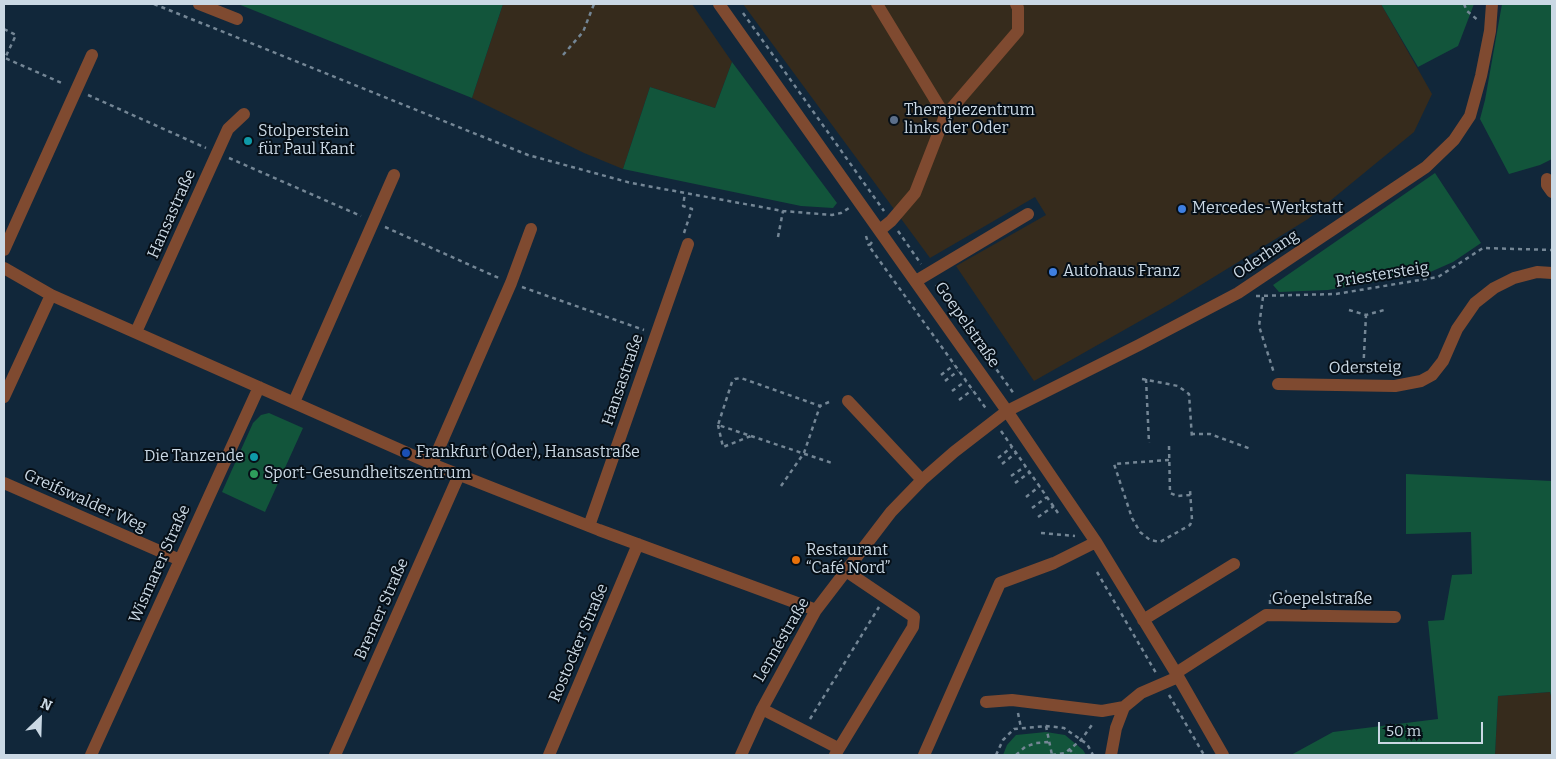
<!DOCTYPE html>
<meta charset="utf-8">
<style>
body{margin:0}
#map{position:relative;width:1556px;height:759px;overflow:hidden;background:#11273a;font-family:Bitter,serif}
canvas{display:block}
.frame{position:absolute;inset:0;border:5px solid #cad8e4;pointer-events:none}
.north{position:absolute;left:15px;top:694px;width:50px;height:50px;-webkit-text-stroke:4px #060f17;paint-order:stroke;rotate:24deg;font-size:14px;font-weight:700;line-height:20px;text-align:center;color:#cad8e4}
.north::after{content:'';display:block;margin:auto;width:18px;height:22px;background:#cad8e4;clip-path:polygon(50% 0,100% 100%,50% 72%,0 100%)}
.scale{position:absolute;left:1378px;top:722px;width:105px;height:22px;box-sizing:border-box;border:2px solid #cad8e4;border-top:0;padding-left:6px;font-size:15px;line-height:18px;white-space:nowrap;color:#cad8e4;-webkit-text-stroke:4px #060f17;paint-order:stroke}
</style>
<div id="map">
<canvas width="1556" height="759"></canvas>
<div class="frame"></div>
<div class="north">N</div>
<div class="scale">50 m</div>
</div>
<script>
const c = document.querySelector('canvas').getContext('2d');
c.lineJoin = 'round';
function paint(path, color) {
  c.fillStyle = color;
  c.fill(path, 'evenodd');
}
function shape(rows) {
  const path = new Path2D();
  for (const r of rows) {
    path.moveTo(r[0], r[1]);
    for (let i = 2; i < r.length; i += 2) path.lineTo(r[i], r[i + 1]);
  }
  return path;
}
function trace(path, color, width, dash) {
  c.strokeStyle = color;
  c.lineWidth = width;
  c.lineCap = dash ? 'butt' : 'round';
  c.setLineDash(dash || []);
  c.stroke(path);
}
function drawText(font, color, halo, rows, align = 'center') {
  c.font = font + ' Bitter,serif';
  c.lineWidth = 4;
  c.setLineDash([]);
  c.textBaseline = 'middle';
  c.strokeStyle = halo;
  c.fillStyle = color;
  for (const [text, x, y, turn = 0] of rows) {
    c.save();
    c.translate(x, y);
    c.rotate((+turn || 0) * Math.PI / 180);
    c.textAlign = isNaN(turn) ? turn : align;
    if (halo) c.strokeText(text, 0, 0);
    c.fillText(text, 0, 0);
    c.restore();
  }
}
const commercial = shape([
 [503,4,692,4,732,62,715,108,650,87,623,169,584,153,472,98],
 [743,4,1381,4,1432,94,1414,132,1308,219,1170,304,1034,381,956,266,1046,215,1035,197,930,258],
 [1550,692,1552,700,1552,755,1495,755,1498,696]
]);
const green = shape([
 [238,4,503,4,472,98],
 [1381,4,1474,4,1458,46,1418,67],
 [1502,4,1552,4,1552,159,1540,165,1509,174,1480,119,1485,100],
 [732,62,837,203,833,208,801,206,623,169,650,87,715,108],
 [1435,173,1481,243,1453,262,1428,273,1328,290,1279,292,1273,285],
 [269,413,303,428,265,512,222,492,253,423,261,415],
 [1406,474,1552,481,1552,700,1550,692,1498,696,1495,755,1291,755,1333,732,1438,719,1428,621,1444,620,1452,575,1472,574,1471,532,1406,534],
 [1046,732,1065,735,1083,750,1086,755,1003,755,1007,745,1016,735]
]);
const path = shape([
 [154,4,528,155,631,183,783,211,832,215,841,213,849,208],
 [1464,4,1467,11,1479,21],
 [743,13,884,211],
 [4,29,16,35,5,58,64,84],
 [563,55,583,32,594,4],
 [88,95,206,148],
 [229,158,361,216],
 [385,227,501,279],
 [898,231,921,264],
 [684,233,692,209,683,206,685,193],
 [866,236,869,246],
 [778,237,783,211],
 [872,242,869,246,987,410],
 [936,285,1014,394],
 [522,287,644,330],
 [1256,296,1336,294,1438,277,1483,248,1552,250],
 [1263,297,1259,326,1274,373],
 [1349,310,1366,315,1384,310],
 [1363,374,1366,315],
 [941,375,954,365],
 [1142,379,1178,386,1189,394,1192,438],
 [1146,379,1149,443],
 [945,381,958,371],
 [952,391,966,381],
 [959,400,972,390],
 [829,402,820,406,741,378,735,379,732,382,718,425,832,463],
 [718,425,723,447,751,436],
 [1001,431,1058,513],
 [1191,434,1210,434,1251,449],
 [1169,446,1170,493,1177,496,1191,495],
 [998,458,1012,447],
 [1169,460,1114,464,1132,518,1140,532,1150,540,1160,542,1190,525,1192,520,1190,490],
 [1002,464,1016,453],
 [1011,476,1026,466],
 [1015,483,1030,472],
 [781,486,804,453,820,406],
 [1026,497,1040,486],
 [1032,508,1047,497],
 [1038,517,1054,506],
 [1041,533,1075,536],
 [1097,572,1156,673],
 [1270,604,1270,596,1287,591],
 [1169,695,1204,755],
 [1018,713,1021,728],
 [810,719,879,607],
 [1046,726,1052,755],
 [1069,749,1075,755],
 [996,755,1003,740,1014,729,1046,726,1064,728,1087,744,1093,755],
 [1016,755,1025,747,1036,743,1049,742],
 [1052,755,1065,753,1081,740,1094,722]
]);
const minor = shape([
 [199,4,237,19],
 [719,4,1007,411,1049,473,1096,542,1176,673,1223,755],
 [877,4,945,116],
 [1547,179,1547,185,1552,192],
 [880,230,891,221,915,193,945,116,1018,31,1018,8,1016,4],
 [4,250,92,55],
 [4,268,51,295,432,464,599,530,816,610],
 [916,281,1028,214],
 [136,332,228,129,244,114],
 [1278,384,1395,386,1421,381,1432,375,1443,361,1457,329,1475,303,1494,288,1514,278,1537,272,1552,273],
 [4,397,51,295],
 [848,401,922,480],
 [294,402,394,175],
 [432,464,511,283,531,229],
 [4,483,180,560],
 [589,526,688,244],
 [1143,620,1234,564],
 [1176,673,1266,615,1395,617],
 [986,702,1012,700,1102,711,1124,707,1141,693,1178,677],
 [762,709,838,748],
 [91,755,259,387],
 [335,755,459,475],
 [549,755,638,544],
 [741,755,762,709,816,610,891,512,922,480,954,452,1007,411,1139,345,1238,293,1426,167,1454,140,1470,116,1481,76,1490,31,1492,4],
 [835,755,913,627,914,617,846,571],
 [924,755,1000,583,1054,563,1096,542],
 [1111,755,1116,728,1124,707]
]);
const markers = [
 [894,120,5,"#5c6f8a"],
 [248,141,5,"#0f9aa8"],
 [1182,209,5,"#3f7fe0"],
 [1053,272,5,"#3f7fe0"],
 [406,453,5,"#1a4fb4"],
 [254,457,5,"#0f9aa8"],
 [254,474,5,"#2e9e5b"],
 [796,560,5,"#e8710a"]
];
const poiNames = [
 ["Therapiezentrum",904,111],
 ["links der Oder",904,129],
 ["Stolperstein",258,132],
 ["für Paul Kant",258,150],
 ["Mercedes-Werkstatt",1192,209],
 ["Autohaus Franz",1063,272],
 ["Frankfurt (Oder), Hansastraße",416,453],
 ["Die Tanzende",244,457,"right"],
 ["Sport-Gesundheitszentrum",264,474],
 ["Restaurant",806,551],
 ["“Café Nord”",806,569]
];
const streetNames = [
 ["Hansastraße",172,214,-66],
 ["Oderhang",1266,255,-34],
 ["Priestersteig",1382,275,-9],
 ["Goepelstraße",967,325,55],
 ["Odersteig",1365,368,-1],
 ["Hansastraße",623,380,-71],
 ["Greifswalder Weg",85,501,24],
 ["Wismarer Straße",160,564,-66],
 ["Goepelstraße",1322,600],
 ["Bremer Straße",382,609,-66],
 ["Lennéstraße",782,640,-60],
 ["Rostocker Straße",579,643,-67]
];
paint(commercial, '#362b1c');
paint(green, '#12553b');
trace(path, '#748695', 2.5, [4, 4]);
trace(minor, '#7f4a30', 12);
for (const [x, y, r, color] of markers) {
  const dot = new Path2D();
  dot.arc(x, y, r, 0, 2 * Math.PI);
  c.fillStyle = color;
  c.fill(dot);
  trace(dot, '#060f17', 2);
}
drawText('16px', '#cad8e4', '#060f17', poiNames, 'left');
drawText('16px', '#cad8e4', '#060f17', streetNames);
</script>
